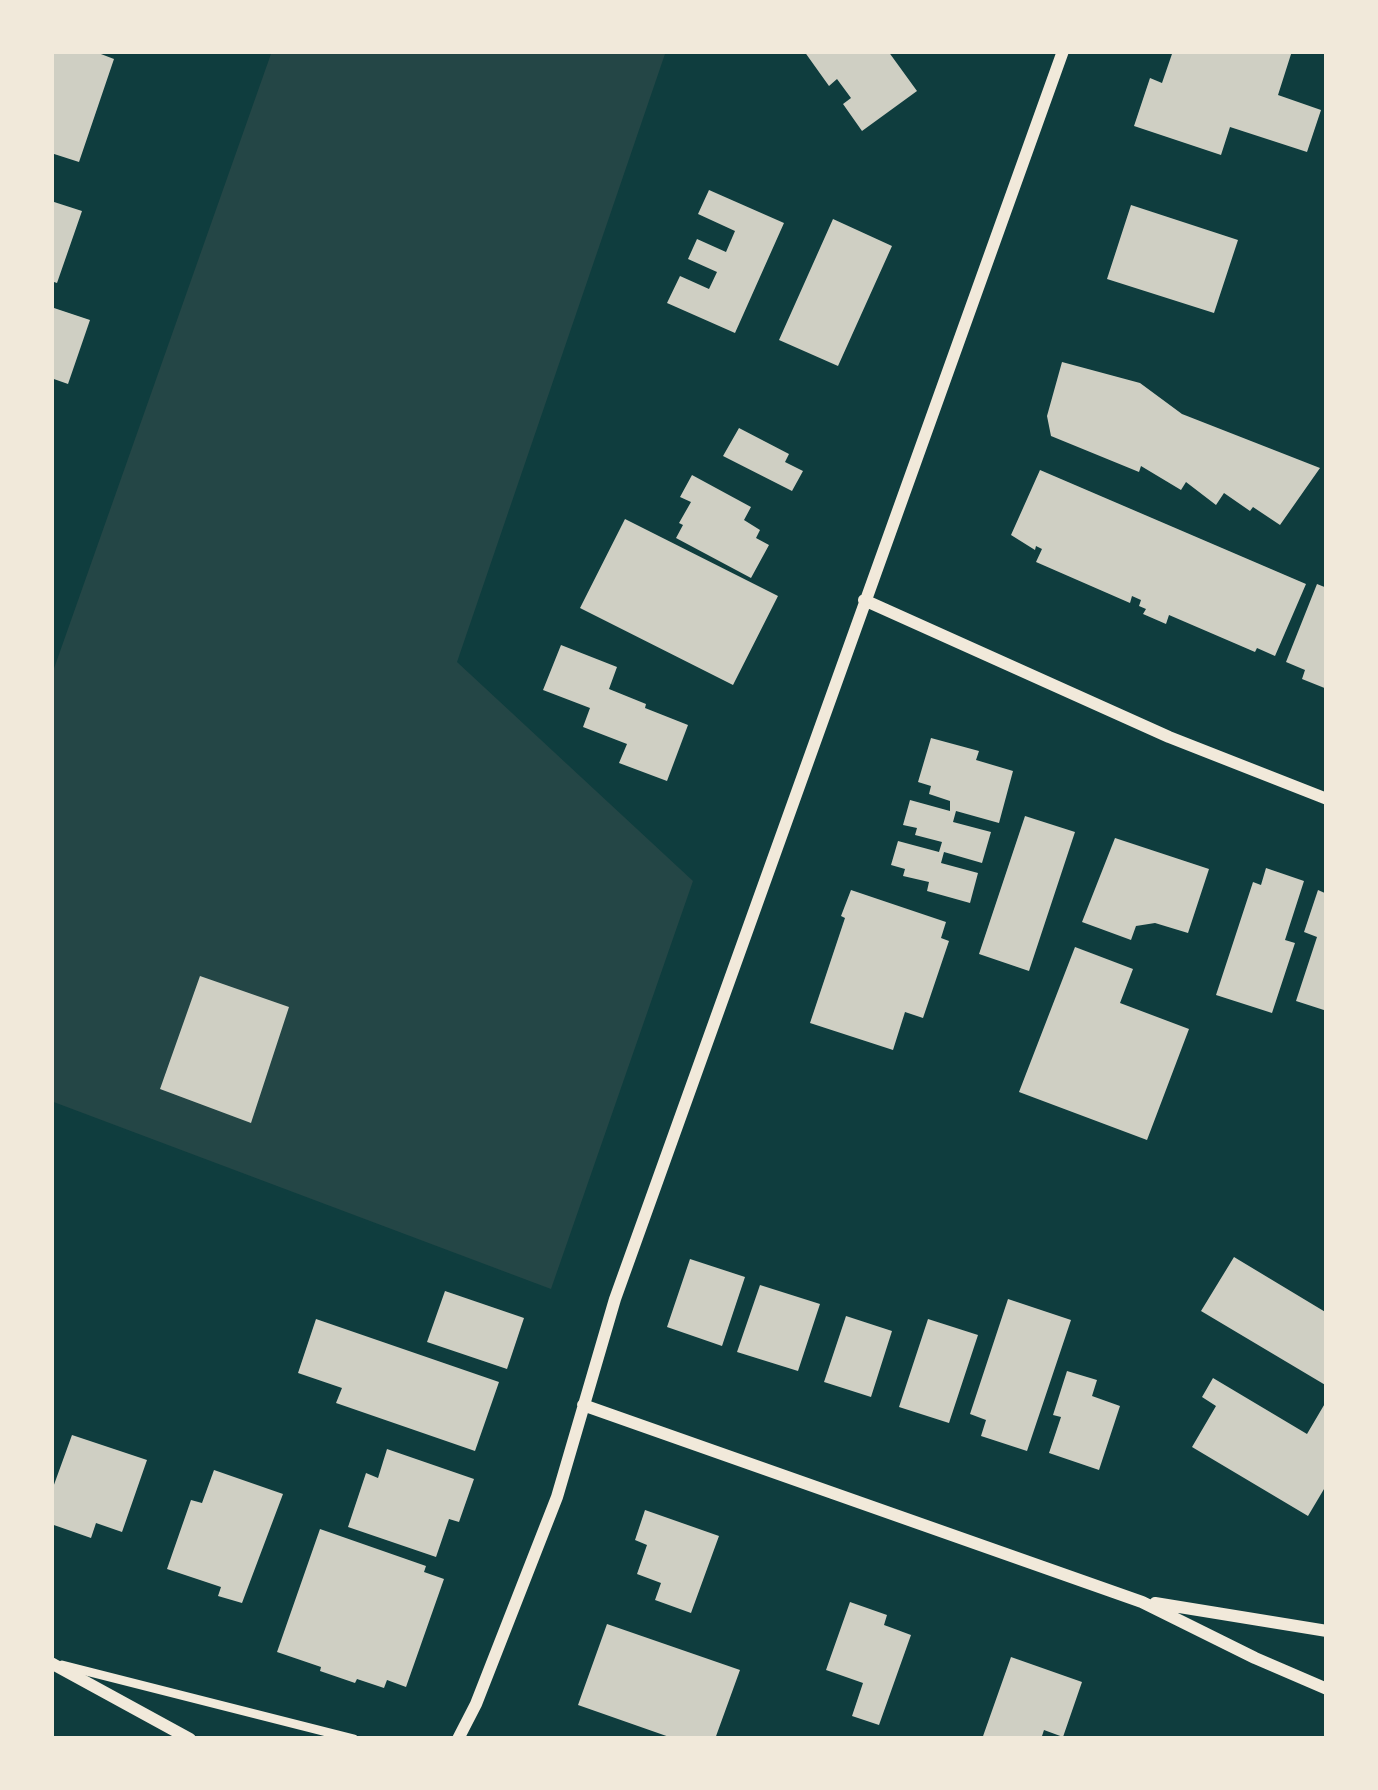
<!DOCTYPE html>
<style>
body{margin:0}
#map{position:relative;width:1378px;height:1790px;overflow:hidden;background:#0f3d3e;font-family:Helvetica,sans-serif}
canvas{display:block}
.frame{position:absolute;inset:0;border:54px solid #f1e9da;pointer-events:none}
</style>
<div id="map">
<canvas width="1378" height="1790"></canvas>
<div class="frame"></div>
</div>
<script>
const c = document.querySelector('canvas').getContext('2d');
c.lineJoin = 'round';
function paint(path, color) {
  c.fillStyle = color;
  c.fill(path, 'evenodd');
}
function shape(rows) {
  const path = new Path2D();
  for (const r of rows) {
    path.moveTo(r[0], r[1]);
    for (let i = 2; i < r.length; i += 2) path.lineTo(r[i], r[i + 1]);
  }
  return path;
}
function trace(path, color, width, dash) {
  c.strokeStyle = color;
  c.lineWidth = width;
  c.lineCap = dash ? 'butt' : 'round';
  c.setLineDash(dash || []);
  c.stroke(path);
}
const green = shape([
 [272,51,666,51,457,662,693,881,551,1289,51,1101,51,677]
]);
const building = shape([
 [51,51,93,51,114,59,79,162,51,153],
 [804,51,888,51,917,91,862,131,843,104,851,98,837,79,829,86],
 [1173,51,1292,51,1278,95,1321,110,1307,152,1230,127,1221,155,1134,126,1150,78,1162,83],
 [709,190,784,223,735,333,667,303,680,276,709,289,717,272,688,259,697,239,726,252,735,231,698,214],
 [51,201,82,211,57,283,51,281],
 [1131,205,1238,240,1214,313,1107,279],
 [833,219,892,246,838,366,779,340],
 [51,307,90,320,68,384,51,378],
 [1062,362,1140,383,1182,414,1320,468,1280,525,1253,507,1250,511,1224,493,1216,505,1186,482,1181,490,1141,466,1139,472,1051,436,1047,416],
 [739,428,789,454,785,462,803,471,792,491,723,456],
 [1040,470,1306,584,1275,656,1257,648,1255,652,1169,615,1166,624,1143,614,1146,609,1139,606,1141,600,1132,596,1130,603,1036,562,1042,549,1036,546,1035,550,1011,535],
 [692,475,751,507,744,520,760,530,756,538,769,545,751,578,676,538,683,525,679,523,691,502,680,497],
 [625,519,778,596,733,685,580,608],
 [1317,584,1327,588,1327,689,1302,679,1305,670,1286,662],
 [561,645,617,667,609,689,646,704,645,708,688,725,667,781,619,763,627,744,583,727,590,708,543,690],
 [931,738,979,751,976,760,1013,771,999,823,956,811,953,822,991,832,982,863,944,852,941,863,978,873,970,903,927,891,929,882,903,876,905,869,891,865,898,841,939,852,942,842,915,835,917,828,903,825,910,800,950,811,950,801,929,794,931,786,918,782],
 [1025,816,1075,832,1029,971,979,954],
 [1115,838,1209,869,1188,933,1155,923,1136,926,1131,940,1082,922],
 [1266,868,1304,881,1285,940,1295,943,1272,1013,1216,995,1253,882,1261,885],
 [851,890,946,922,941,938,949,941,923,1018,905,1012,893,1050,810,1023,845,918,841,916],
 [1318,890,1327,894,1327,1011,1296,1001,1317,937,1304,932],
 [1075,947,1133,969,1120,1003,1189,1029,1147,1140,1019,1092],
 [200,976,289,1007,251,1123,160,1089],
 [1234,1257,1327,1313,1327,1386,1201,1311],
 [690,1259,745,1277,722,1346,667,1327],
 [760,1285,820,1304,798,1371,737,1352],
 [445,1291,524,1318,507,1369,427,1342],
 [1008,1299,1071,1320,1027,1451,981,1436,986,1420,970,1414],
 [846,1316,892,1331,871,1397,824,1382],
 [316,1319,499,1382,475,1451,336,1403,342,1388,298,1373],
 [928,1319,978,1335,949,1423,899,1407],
 [1067,1371,1097,1380,1092,1396,1120,1406,1099,1470,1049,1453,1061,1417,1053,1415],
 [1213,1378,1307,1434,1327,1400,1327,1484,1308,1516,1192,1447,1216,1406,1202,1397],
 [72,1435,147,1460,122,1532,96,1523,91,1538,51,1524,51,1493],
 [387,1449,474,1479,459,1522,449,1519,436,1557,348,1527,366,1473,378,1478],
 [214,1470,283,1494,242,1603,218,1596,221,1587,167,1569,191,1500,202,1503],
 [645,1510,719,1536,691,1613,655,1600,661,1583,637,1574,647,1545,635,1540],
 [320,1529,426,1566,424,1572,444,1579,406,1687,387,1680,384,1688,357,1679,355,1683,320,1671,321,1667,277,1652],
 [850,1602,887,1615,884,1625,911,1635,879,1725,852,1716,863,1683,826,1670],
 [607,1624,740,1670,715,1739,675,1739,578,1705],
 [1011,1657,1082,1682,1063,1737,1044,1730,1041,1739,982,1739]
]);
const service = shape([
 [62,1665,354,1739]
]);
const minor = shape([
 [864,600,1169,737,1327,799],
 [583,1405,1142,1602,1255,1658,1327,1689],
 [1155,1603,1327,1631],
 [51,1663,190,1739],
 [458,1739,476,1704,557,1497,615,1299,1063,51]
]);
paint(green, '#244646');
paint(building, '#cfcfc3');
trace(service, '#f1e9da', 9);
trace(minor, '#f1e9da', 12);
</script>
